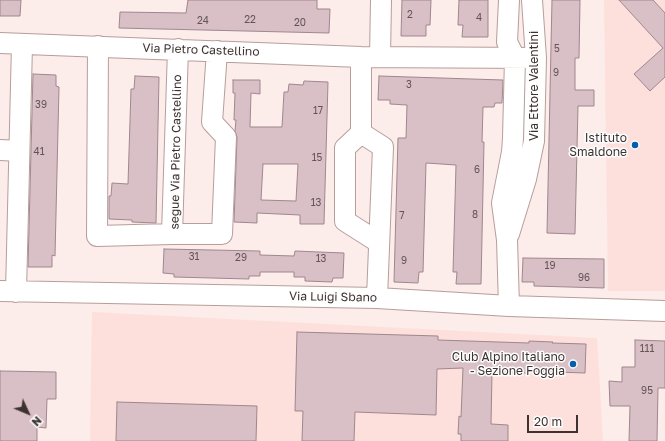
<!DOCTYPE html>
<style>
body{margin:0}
#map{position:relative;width:665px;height:441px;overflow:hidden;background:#fcecea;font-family:"Golos Text",sans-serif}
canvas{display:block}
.north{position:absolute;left:8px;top:393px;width:40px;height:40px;-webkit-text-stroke:3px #fdfdfd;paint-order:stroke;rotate:134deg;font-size:11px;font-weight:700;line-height:16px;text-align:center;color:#3c3230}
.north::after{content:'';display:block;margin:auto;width:14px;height:18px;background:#3c3230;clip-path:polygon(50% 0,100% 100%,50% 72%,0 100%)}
.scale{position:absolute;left:527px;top:415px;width:51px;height:18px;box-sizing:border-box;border:2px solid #3c3230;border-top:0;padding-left:5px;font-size:12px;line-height:14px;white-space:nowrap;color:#3c3230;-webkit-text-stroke:3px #fdfdfd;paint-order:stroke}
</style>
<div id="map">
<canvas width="665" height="441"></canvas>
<div class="north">N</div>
<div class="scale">20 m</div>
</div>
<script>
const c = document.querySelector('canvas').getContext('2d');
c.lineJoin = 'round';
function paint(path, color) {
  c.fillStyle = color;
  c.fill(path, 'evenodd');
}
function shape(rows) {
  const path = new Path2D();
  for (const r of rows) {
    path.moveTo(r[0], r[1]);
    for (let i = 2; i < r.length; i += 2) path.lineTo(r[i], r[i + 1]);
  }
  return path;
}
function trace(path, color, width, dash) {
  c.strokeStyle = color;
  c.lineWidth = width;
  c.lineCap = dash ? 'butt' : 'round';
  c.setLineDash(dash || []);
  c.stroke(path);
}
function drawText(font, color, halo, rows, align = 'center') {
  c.font = font + ' "Golos Text",sans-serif';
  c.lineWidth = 3;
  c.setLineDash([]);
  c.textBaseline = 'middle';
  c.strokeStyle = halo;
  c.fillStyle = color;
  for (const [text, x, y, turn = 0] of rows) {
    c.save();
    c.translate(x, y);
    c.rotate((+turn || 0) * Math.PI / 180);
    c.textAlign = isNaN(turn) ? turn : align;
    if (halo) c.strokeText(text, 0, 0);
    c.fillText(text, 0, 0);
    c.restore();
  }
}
const built = shape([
 [604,0,665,0,665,291,608,291],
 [92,312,597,338,603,441,90,441]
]);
const building = shape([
 [0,0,21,0,20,16,0,16,0,0],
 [188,0,317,0,317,9,330,9,329,33,119,28,120,12,186,13,188,0],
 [402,0,431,0,430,25,426,25,426,36,401,36,402,0],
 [459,0,488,0,488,37,462,37,463,25,458,25,459,0],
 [552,0,580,0,579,58,575,58,575,90,594,90,594,106,578,106,575,234,547,233,552,0],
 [619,0,653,0,665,13,665,77,650,91,634,74,663,48,619,0],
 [33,74,56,75,56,86,59,87,55,256,52,255,52,267,28,267,33,74],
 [135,76,159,77,156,223,132,222,132,220,109,219,109,196,111,196,112,183,128,184,131,89,134,89,135,76],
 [379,76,503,80,502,103,495,103,494,107,483,107,482,142,484,142,481,284,456,284,457,272,453,272,456,165,426,163,423,272,419,272,418,283,394,282,398,138,406,138,407,105,390,104,390,100,378,100,379,76],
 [233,80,260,80,260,94,251,93,250,127,282,127,284,92,288,92,289,84,303,85,304,81,328,82,324,224,300,224,300,215,257,213,257,223,234,222,237,137,235,131,236,120,234,120,235,93,233,93,233,80],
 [263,164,298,164,296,201,261,200,263,164],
 [164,249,260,251,260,255,294,256,295,251,344,253,343,278,333,278,332,282,305,281,305,277,294,277,294,272,260,272,260,276,249,276,249,279,174,277,174,274,163,273,164,249],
 [523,258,604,259,604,288,534,286,534,282,522,282,523,258],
 [297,332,438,336,438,340,529,343,529,341,553,342,552,343,586,344,585,373,528,371,528,373,492,373,491,424,508,425,508,441,461,441,461,434,458,434,459,416,461,417,463,368,437,369,436,415,355,412,354,441,302,441,303,411,295,411,297,332],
 [635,340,665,341,665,388,658,388,657,441,629,441,630,406,610,406,609,381,622,382,622,367,635,367,635,340],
 [0,371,56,372,56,399,47,399,46,428,37,427,37,441,0,441,0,371],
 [117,402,257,406,256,441,116,441,117,402]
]);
const minor = shape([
 [509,0,507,42,515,58,513,138,512,152,502,203,507,240,509,306],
 [0,43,361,57,536,58],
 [98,46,97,236,172,234],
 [178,49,172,234,222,234,226,137,212,122,217,51],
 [380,57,381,0],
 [361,133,383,147,377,298],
 [361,133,345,148,345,221,378,242],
 [361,133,361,57],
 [0,150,19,151],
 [509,234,526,179,534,141,536,58,532,0],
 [0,291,377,298,509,306,665,311],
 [16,292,22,44]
]);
const markers = [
 [635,145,4,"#085eab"],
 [573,364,4,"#085eab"]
];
const numberNames = [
 ["2",410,15],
 ["4",479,18],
 ["22",250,20],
 ["24",203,21],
 ["20",300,23],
 ["5",557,49],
 ["9",556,73],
 ["3",409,85],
 ["39",41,105],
 ["17",318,111],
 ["41",39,152],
 ["15",317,158],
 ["6",477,170],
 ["13",316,203],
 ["8",475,215],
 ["7",402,216],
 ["31",194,257],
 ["29",241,258],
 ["13",321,259],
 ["9",404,261],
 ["19",550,266],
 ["96",584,278],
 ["111",647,349],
 ["95",647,391]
];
const streetNames = [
 ["Via Pietro Castellino",201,50,2],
 ["Via Ettore Valentini",534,86,-90],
 ["segue Via Pietro Castellino",176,152,-89],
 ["Via Luigi Sbano",333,297,1]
];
const poiNames = [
 ["Istituto",627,138],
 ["Smaldone",627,152],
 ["Club Alpino Italiano",565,357],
 ["- Sezione Foggia",565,371]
];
paint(built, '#fde0dc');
paint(building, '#d9bfc6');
trace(building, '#9f878e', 1);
trace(minor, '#b79e9b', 22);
trace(minor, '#fff', 20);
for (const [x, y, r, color] of markers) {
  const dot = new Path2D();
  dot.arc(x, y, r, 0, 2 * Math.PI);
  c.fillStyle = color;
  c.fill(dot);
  trace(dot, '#fdfdfd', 1.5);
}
drawText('10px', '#635556', null, numberNames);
drawText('12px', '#3c3230', '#fdfdfd', streetNames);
drawText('12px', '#3c3230', '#fdfdfd', poiNames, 'right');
</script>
